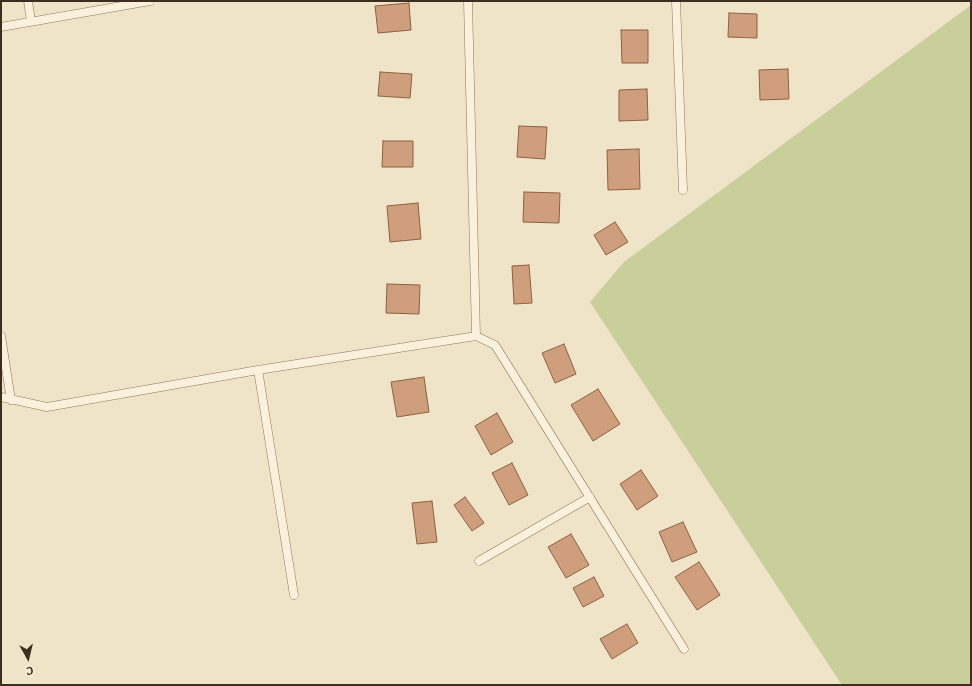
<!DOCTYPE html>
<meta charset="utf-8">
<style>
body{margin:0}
#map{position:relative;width:972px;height:686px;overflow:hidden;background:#f0e4c8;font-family:Bitter,serif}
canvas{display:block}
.frame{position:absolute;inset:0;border:2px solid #3d2e20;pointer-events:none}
.north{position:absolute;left:8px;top:638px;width:40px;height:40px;-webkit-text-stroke:3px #f7eed8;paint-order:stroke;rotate:172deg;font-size:11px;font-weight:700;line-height:16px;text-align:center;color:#3d2e20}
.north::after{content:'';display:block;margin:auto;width:14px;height:18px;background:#3d2e20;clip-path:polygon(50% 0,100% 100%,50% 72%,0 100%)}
</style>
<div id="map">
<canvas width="972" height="686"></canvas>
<div class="frame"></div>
<div class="north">С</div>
</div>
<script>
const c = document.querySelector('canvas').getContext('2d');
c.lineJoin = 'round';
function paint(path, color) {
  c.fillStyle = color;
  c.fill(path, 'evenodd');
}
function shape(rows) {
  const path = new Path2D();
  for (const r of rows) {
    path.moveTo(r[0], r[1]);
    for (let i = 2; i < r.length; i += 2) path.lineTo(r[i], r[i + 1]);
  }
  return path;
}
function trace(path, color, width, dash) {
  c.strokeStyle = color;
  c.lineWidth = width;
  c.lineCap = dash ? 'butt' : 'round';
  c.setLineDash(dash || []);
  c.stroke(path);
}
const green = shape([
 [971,5,971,685,842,685,590,302,624,262]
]);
const building = shape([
 [409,3,411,30,378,33,375,6,409,3],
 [729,13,757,14,757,38,728,37,729,13],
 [621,30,648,30,648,63,622,63,621,30],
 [788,69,789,99,760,100,759,70,788,69],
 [380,72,412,74,410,98,378,96,380,72],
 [647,89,648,120,619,121,619,90,647,89],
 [519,126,547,127,545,159,517,157,519,126],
 [383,141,413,141,413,167,382,167,383,141],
 [639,149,640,189,608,190,607,150,639,149],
 [524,192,560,193,559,223,523,222,524,192],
 [418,203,421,239,390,242,387,206,418,203],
 [615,222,628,242,606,255,594,235,615,222],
 [529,265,532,303,514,304,512,266,529,265],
 [387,284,420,285,419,314,386,313,387,284],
 [564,344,576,374,555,383,542,353,564,344],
 [424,377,429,412,397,417,391,382,424,377],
 [598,389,620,424,593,441,571,405,598,389],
 [497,413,513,442,491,455,475,426,497,413],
 [512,463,528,495,509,505,492,473,512,463],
 [641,470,658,496,637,510,620,484,641,470],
 [465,497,484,523,472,531,454,505,465,497],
 [432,501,437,542,417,544,412,503,432,501],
 [683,522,697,552,672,562,659,532,683,522],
 [571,534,589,565,566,578,548,547,571,534],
 [699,562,720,595,697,610,675,577,699,562],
 [594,577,604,596,583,607,573,588,594,577],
 [627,624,638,643,612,659,600,639,627,624]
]);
const lane = shape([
 [28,1,31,21],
 [676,1,683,190],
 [1,27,150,1],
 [1,336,11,400],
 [476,336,495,345,684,649],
 [258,370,294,595],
 [1,397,47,407,258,370,476,336,468,1],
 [479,561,590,497]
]);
paint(green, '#c9cf9b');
paint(building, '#cf9f7d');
trace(building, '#8d5f41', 1);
trace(lane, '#8d765c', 9);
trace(lane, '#faf1dc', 8);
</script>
